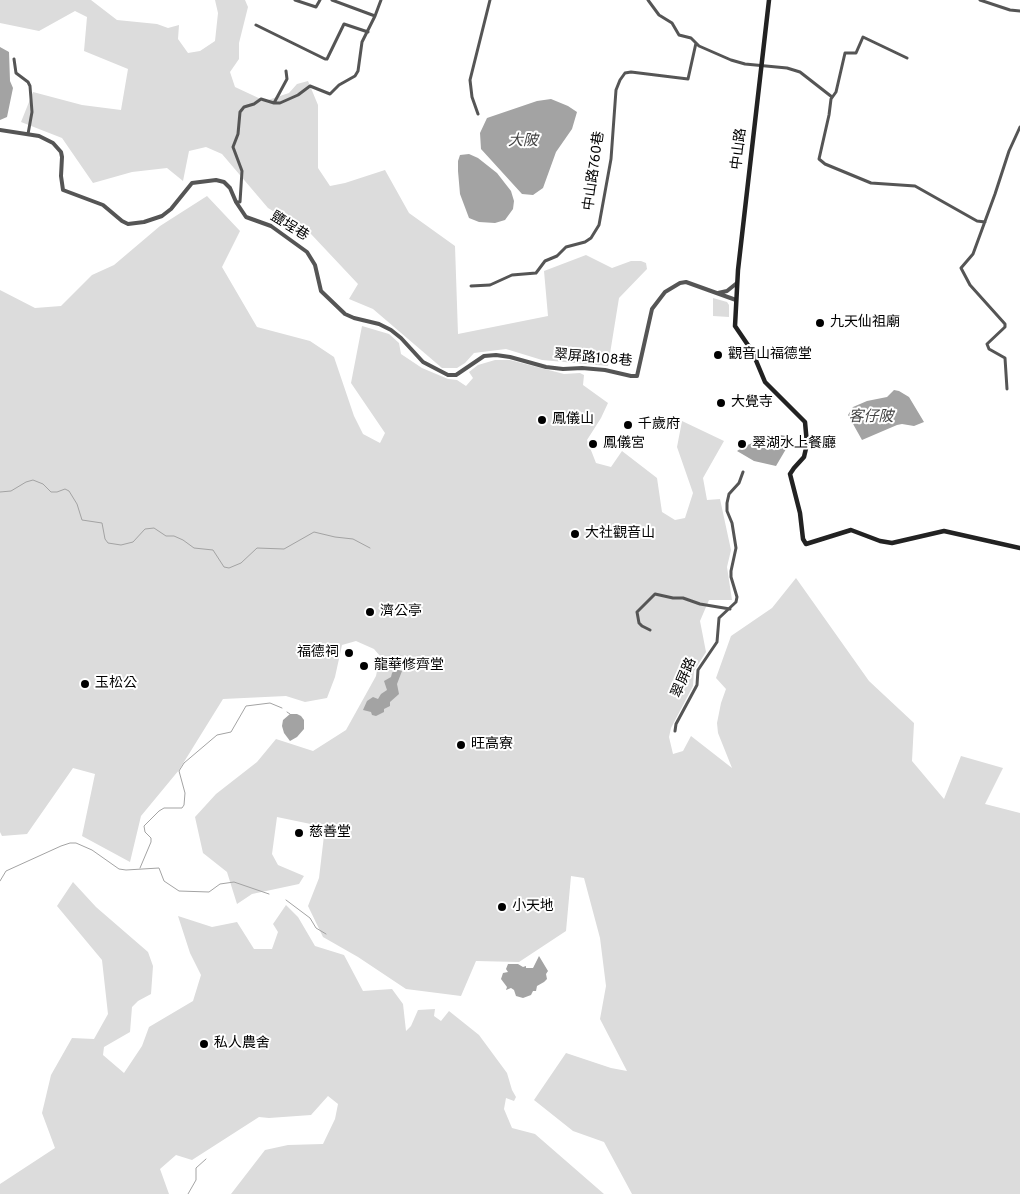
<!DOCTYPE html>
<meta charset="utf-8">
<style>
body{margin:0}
canvas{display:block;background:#fff}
</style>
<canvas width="1020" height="1194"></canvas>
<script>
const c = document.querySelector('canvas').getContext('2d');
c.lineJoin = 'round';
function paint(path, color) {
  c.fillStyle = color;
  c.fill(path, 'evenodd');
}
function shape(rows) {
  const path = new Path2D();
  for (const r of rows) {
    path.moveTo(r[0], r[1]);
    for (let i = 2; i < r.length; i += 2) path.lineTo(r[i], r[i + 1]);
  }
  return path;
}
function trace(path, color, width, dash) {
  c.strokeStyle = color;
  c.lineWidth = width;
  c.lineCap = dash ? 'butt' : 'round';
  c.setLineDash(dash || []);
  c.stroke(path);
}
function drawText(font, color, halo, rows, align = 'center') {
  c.font = font + ' Overpass,"Noto Sans TC",sans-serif';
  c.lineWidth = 4;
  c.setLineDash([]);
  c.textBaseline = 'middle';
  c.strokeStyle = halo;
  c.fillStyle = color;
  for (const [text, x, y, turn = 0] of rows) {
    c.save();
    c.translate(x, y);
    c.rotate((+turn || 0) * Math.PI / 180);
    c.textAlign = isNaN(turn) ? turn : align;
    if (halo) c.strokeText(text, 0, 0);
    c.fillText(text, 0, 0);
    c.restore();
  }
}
const green = shape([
 [0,0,91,0,117,20,157,24,168,28,179,25,178,39,188,53,200,51,215,41,218,13,215,0,245,0,248,7,239,43,239,59,230,72,235,87,265,101,289,93,297,84,308,81,318,105,318,168,330,186,345,183,385,170,409,213,455,246,458,334,548,316,544,271,586,255,612,268,631,261,641,261,646,263,647,269,619,298,608,366,542,360,506,349,474,353,465,363,457,368,442,368,373,309,349,299,358,284,311,234,268,208,222,154,206,147,189,151,183,181,167,168,132,172,93,183,62,138,21,122,33,92,82,105,121,110,128,69,84,51,87,17,75,11,39,31,0,23],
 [207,196,240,231,222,267,257,327,310,341,334,357,354,416,363,434,380,443,385,433,351,383,362,326,389,334,399,343,401,354,422,368,448,379,457,380,466,386,473,378,469,372,478,365,495,360,510,360,564,374,580,373,584,375,583,385,608,403,601,418,587,440,596,463,611,467,622,451,657,478,662,512,675,520,685,518,693,493,677,447,682,421,724,441,703,478,707,500,720,499,731,550,727,567,732,600,709,600,700,621,706,652,694,671,693,686,671,728,669,737,673,754,683,751,691,736,732,768,718,733,717,723,721,703,726,689,716,678,731,636,772,608,796,578,869,681,914,723,912,761,944,799,961,756,1003,768,985,804,1020,813,1020,1194,632,1194,604,1142,573,1131,534,1100,566,1053,611,1068,627,1071,600,1019,606,986,600,938,584,878,571,876,566,931,519,962,476,961,461,996,406,989,358,957,323,937,308,906,319,878,325,827,277,817,272,854,278,865,304,876,299,884,252,894,237,904,227,872,203,853,195,817,216,794,257,762,276,739,313,751,346,730,376,676,380,656,374,649,356,641,342,645,335,677,327,698,305,702,286,696,223,699,179,770,141,816,130,862,82,836,95,774,73,768,27,834,2,836,0,832,0,290,35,308,61,306,92,275,114,265,160,226],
 [713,298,727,302,729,305,729,317,713,316],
 [73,882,96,907,148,952,153,966,151,994,138,1001,132,1007,130,1032,104,1047,103,1055,124,1073,142,1046,149,1027,193,1001,201,975,190,953,178,916,212,927,237,922,254,949,272,949,278,932,273,924,286,905,298,917,315,946,344,955,363,991,392,989,403,1004,406,1031,411,1026,418,1010,435,1009,434,1016,441,1021,449,1011,479,1035,507,1073,512,1090,516,1097,514,1101,506,1098,504,1109,512,1128,535,1134,604,1194,231,1194,265,1150,288,1145,323,1144,335,1119,338,1104,328,1096,311,1115,269,1118,259,1117,192,1160,176,1155,160,1169,169,1194,0,1194,0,1184,55,1148,42,1113,51,1075,72,1038,94,1039,108,1014,102,960,57,906]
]);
const water = shape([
 [0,47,9,52,10,81,13,88,7,117,0,120],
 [551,99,568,106,577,112,572,129,556,152,543,188,533,195,522,194,481,149,480,133,487,118,537,101],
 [469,154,478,158,497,173,511,191,514,201,513,209,505,220,495,223,479,222,469,218,460,194,458,171,458,161,460,155],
 [894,390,899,391,909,397,924,422,914,426,902,424,897,425,862,440,848,415,853,407,867,401,887,397],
 [771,435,781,435,786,436,788,439,786,449,776,466,754,461,737,451,743,447,757,441,757,439],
 [395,669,402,671,397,684,399,694,390,702,390,706,384,709,384,712,376,716,372,715,371,712,363,710,367,701,373,697,378,699,381,694,387,690,384,681,391,677,392,673],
 [290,714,297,714,301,716,304,720,304,729,297,737,290,741,284,733,282,726,283,720],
 [539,956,548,971,546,974,547,979,544,982,537,986,536,991,533,991,531,995,523,998,516,996,514,990,511,988,506,990,507,987,501,979,503,973,508,972,506,969,508,964,518,964,523,967,526,966,526,968,533,968]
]);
const stream = shape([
 [0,492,11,491,26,482,33,480,43,484,51,492,57,492,65,489,69,491,77,504,82,520,102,523,105,539,108,543,121,545,133,542,145,529,154,528,166,536,174,536,183,540,194,548,213,550,224,567,229,568,241,563,257,548,284,549,314,532,335,537,353,539,370,548],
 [287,712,290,714],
 [140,868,151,842,151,838,145,832,144,826,159,811,164,808,182,808,184,805,185,793,179,771,184,763,217,735,231,732,246,706,270,703,282,708],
 [0,881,6,871,61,846,70,843,76,843,92,850,119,869,126,870,159,868,164,881,179,891,209,892,220,884,234,882,269,894],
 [286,900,310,918,316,928,326,934],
 [188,1194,196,1180,196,1168,206,1159]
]);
const minor = shape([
 [295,0,316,7,320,0],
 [332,0,375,16],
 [648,0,659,15,672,23,679,35,691,38,699,46,731,60,745,64,787,68,800,72,832,97],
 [980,0,1010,10,1020,11],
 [256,25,325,59,327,59,344,24,368,32],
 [907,58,863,37,856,53,845,53,836,92,831,99,829,115,819,159,825,164,871,183,915,186,977,221,985,222],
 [14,59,16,73,28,82,30,86,32,112,28,134],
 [274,103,287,79,286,71],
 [478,114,472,97,470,80,490,0],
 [236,202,240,202,242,171,233,147,238,134,240,112,244,107,254,104,261,99,274,103,280,103,298,95,310,86,330,94,339,85,355,76,358,71,362,42,375,16,381,0],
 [471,286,490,285,512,275,536,273,545,261,557,256,566,247,585,242,591,238,599,225,611,159,616,90,620,80,625,73,631,72,688,79,696,43],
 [1007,389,1005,358,989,349,987,344,1005,327,1005,324,970,285,961,268,973,254,995,194,1009,151,1020,127],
 [650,630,642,626,639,623,637,612,655,594,673,598,683,598,700,604,730,609],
 [675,731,676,724,697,685,698,670,717,642,719,618,736,602,737,597,731,577,731,571,736,548,732,523,727,511,727,503,729,494,739,483,743,472]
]);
const tertiary = shape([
 [0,130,39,136,53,143,61,152,62,157,61,176,63,190,103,205,122,221,128,224,144,222,162,216,171,209,192,183,216,180,224,182,230,188,236,202,246,217,271,226,307,252,315,265,321,291,345,314,354,318,379,324,391,330,401,338,423,362,448,375,456,375,484,356,496,355,510,357,546,367,563,369,582,368,605,370,631,376,637,376,652,309,665,292,680,283,686,282,736,300],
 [718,293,727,291,737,283]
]);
const secondary = shape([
 [769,0,738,270,735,326,752,351,765,382,805,422,807,444,804,457,794,468,790,474,800,513,803,539,806,544,851,530,880,541,892,543,944,531,1020,548]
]);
const markers = [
 [820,323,5,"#000"],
 [718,355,5,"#000"],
 [721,403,5,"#000"],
 [542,420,5,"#000"],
 [628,425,5,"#000"],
 [593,444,5,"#000"],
 [742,444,5,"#000"],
 [575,534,5,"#000"],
 [370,612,5,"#000"],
 [349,653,5,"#000"],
 [364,666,5,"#000"],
 [85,684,5,"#000"],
 [461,745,5,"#000"],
 [299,833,5,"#000"],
 [502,907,5,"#000"],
 [204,1044,5,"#000"]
];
const streetNames = [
 ["中山路",740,149,-83],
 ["中山路760巷",595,171,-82],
 ["鹽埕巷",289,227,32],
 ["翠屏路108巷",593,359,5],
 ["翠屏路",685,678,-67]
];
const poiNames = [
 ["九天仙祖廟",830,323],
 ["觀音山福德堂",728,355],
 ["大覺寺",731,403],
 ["鳳儀山",552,420],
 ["千歲府",638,425],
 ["鳳儀宮",603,444],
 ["翠湖水上餐廳",752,444],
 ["大社觀音山",585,534],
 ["濟公亭",380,612],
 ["福德祠",339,653,"right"],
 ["龍華修齊堂",374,666],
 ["玉松公",95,684],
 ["旺高寮",471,745],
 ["慈善堂",309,833],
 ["小天地",512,907],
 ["私人農舍",214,1044]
];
const waterNames = [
 ["大陂",523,142],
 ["客仔陂",871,418]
];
paint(green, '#dcdcdc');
paint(water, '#a3a3a3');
trace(stream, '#a3a3a3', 1);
trace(minor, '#555', 3);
trace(tertiary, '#555', 4);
trace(secondary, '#222', 4.5);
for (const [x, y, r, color] of markers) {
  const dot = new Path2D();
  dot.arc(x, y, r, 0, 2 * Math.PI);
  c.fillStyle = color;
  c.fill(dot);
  trace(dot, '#fff', 2);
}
drawText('14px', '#000', '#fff', streetNames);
drawText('14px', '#000', '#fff', poiNames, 'left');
drawText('italic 15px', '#444', '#fff', waterNames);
</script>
